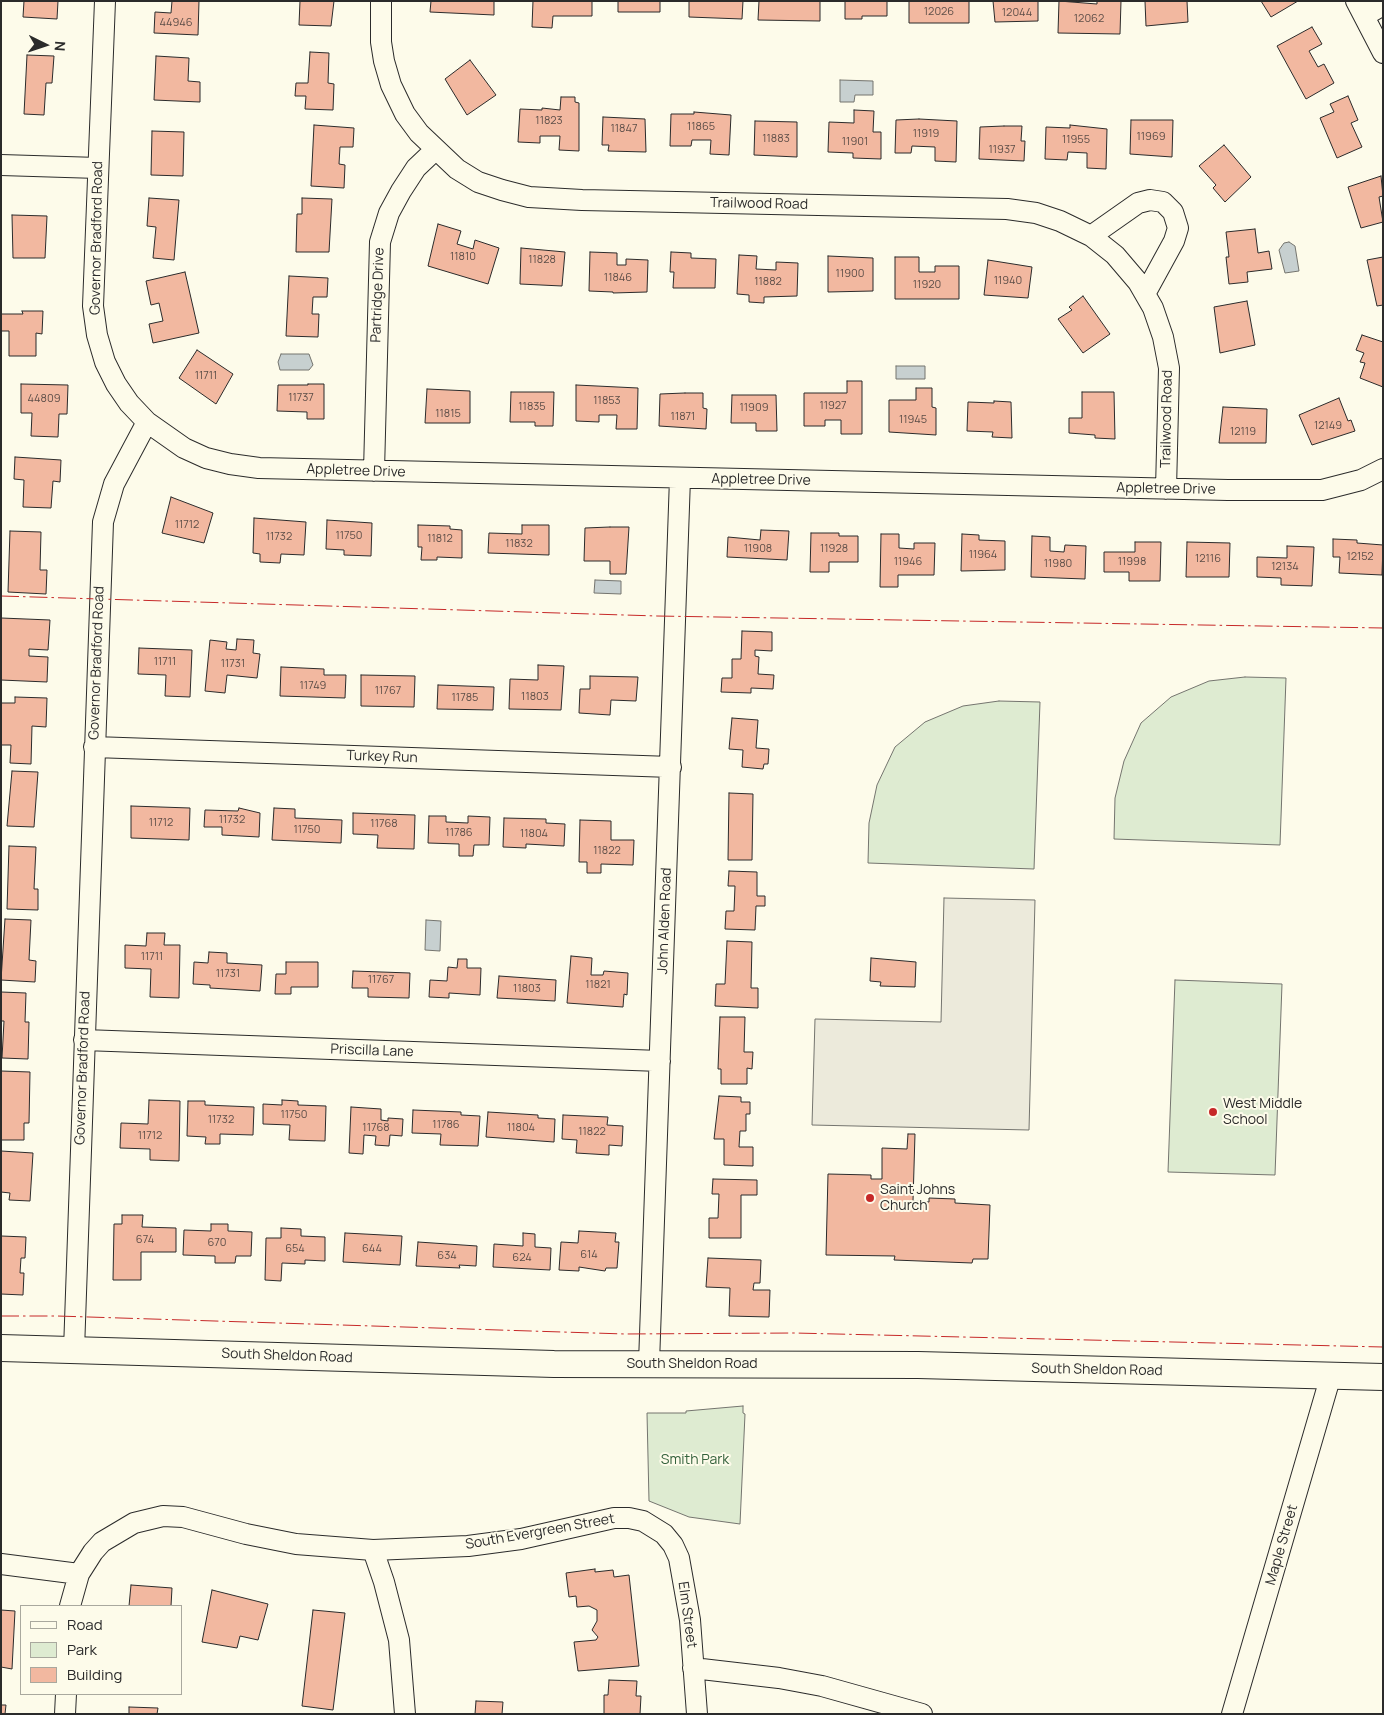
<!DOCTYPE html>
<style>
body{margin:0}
#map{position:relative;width:1384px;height:1715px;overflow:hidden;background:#fdfbea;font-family:Manrope,sans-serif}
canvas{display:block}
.frame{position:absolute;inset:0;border:2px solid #2b2b2b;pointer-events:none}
.legend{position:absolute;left:20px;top:1605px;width:162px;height:90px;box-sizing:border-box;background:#fdfbea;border:1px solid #a9a89e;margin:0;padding:6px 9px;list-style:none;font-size:15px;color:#2b2b2b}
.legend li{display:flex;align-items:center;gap:10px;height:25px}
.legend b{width:25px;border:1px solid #a9a89e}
.north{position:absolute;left:20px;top:20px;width:50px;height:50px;-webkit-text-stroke:4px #fdfbea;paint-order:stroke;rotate:94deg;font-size:14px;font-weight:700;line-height:20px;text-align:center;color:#2b2b2b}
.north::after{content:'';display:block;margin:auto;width:18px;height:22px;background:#2b2b2b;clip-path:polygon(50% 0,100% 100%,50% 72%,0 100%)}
</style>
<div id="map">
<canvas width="1384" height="1715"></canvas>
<div class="frame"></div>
<ul class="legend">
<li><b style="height:6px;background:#fdfbea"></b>Road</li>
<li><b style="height:14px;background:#deebd1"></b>Park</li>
<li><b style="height:14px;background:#f2b8a0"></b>Building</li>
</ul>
<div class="north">N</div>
</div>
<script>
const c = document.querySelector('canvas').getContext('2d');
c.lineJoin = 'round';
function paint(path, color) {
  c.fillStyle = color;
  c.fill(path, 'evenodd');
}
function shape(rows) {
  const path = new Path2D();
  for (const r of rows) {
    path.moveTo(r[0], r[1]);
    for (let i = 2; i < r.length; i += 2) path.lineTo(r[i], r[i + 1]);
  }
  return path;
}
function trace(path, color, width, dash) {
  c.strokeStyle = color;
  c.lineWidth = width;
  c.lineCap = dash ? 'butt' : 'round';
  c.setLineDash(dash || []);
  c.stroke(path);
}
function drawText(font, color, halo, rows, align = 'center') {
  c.font = font + ' Manrope,sans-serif';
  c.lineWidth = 4;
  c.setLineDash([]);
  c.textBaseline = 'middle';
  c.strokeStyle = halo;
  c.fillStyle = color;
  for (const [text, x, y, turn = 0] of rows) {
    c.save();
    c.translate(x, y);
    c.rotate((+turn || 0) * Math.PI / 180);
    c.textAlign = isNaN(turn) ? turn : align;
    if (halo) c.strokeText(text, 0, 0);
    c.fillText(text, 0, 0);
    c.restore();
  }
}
const green = shape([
 [1245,677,1286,678,1280,845,1114,839,1115,798,1124,761,1141,723,1171,697,1209,681,1245,677],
 [999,701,1040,702,1034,869,868,863,869,823,877,785,895,747,925,722,963,706,999,701],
 [1175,980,1282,984,1275,1175,1168,1172,1175,980],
 [743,1406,743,1413,745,1414,740,1524,689,1517,649,1501,647,1413,686,1413,686,1411,743,1406]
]);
const parking = shape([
 [944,898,1035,900,1029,1130,812,1125,815,1019,941,1022,944,898]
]);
const water = shape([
 [840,80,873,81,873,95,855,95,854,102,840,102,840,80],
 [1289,242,1295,246,1299,271,1285,273,1279,250,1284,243,1289,242],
 [281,354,309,354,313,365,309,370,280,370,278,362,281,354],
 [896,366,925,366,925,379,896,379,896,366],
 [595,580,621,581,621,594,594,593,595,580],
 [426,920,441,921,440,951,425,950,426,920]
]);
const building = shape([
 [24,1,58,1,57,19,23,17,24,1],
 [172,1,199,1,198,35,154,33,155,12,171,13,172,1],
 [300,1,334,1,331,26,299,25,300,1],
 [431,1,494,1,494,15,430,12,431,1],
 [533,1,592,1,592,16,553,16,552,28,532,27,533,1],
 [618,1,660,1,660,12,618,12,618,1],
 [689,1,743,1,742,19,689,17,689,1],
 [759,1,820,1,820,21,758,20,759,1],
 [845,1,887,1,887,16,862,16,862,19,845,19,845,1],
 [909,1,969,1,969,23,909,23,909,1],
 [993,1,1038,1,1038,21,995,22,993,1],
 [1059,1,1097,4,1097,1,1121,1,1120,34,1058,33,1059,1],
 [1145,1,1187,1,1188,22,1146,26,1145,1],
 [1261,1,1298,1,1271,17,1261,1],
 [1312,27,1322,44,1309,51,1318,67,1324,64,1334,83,1306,99,1277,46,1312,27],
 [310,52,329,53,328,83,334,84,333,110,305,109,306,96,295,96,296,83,308,83,310,52],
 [27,55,54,56,52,83,46,83,44,115,24,114,27,55],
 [156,56,189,58,188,81,200,82,200,102,154,100,156,56],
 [470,60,496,95,467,115,445,79,470,60],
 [1348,96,1358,120,1351,123,1362,147,1337,158,1320,118,1334,112,1330,104,1348,96],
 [561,97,575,97,575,102,579,103,579,151,559,150,560,136,540,136,540,143,518,142,520,109,542,110,542,108,560,110,561,97],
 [854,110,874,111,873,132,881,132,881,159,853,158,853,153,828,152,829,122,854,123,854,110],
 [694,112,731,115,729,155,710,154,711,140,692,140,691,146,670,146,671,114,694,114,694,112],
 [603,117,645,119,646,152,608,151,609,145,602,145,603,117],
 [919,119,957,121,956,162,935,161,935,147,912,146,911,153,895,153,896,120,919,119],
 [1131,120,1173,120,1172,157,1130,154,1131,120],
 [755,121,797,122,797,157,754,155,755,121],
 [314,125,354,128,353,147,340,147,339,164,345,165,344,188,311,186,314,125],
 [1070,125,1107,129,1106,169,1087,168,1087,153,1068,152,1067,160,1045,159,1046,127,1070,128,1070,125],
 [1004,126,1022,126,1021,141,1025,141,1024,161,979,159,980,127,1004,126],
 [152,131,184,132,183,176,151,175,152,131],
 [1224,145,1251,177,1225,202,1213,188,1216,185,1199,166,1224,145],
 [1381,176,1383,196,1379,197,1383,222,1361,228,1348,187,1381,176],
 [149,198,179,200,174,260,153,258,156,227,147,226,149,198],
 [302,198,332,199,329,252,296,252,297,214,302,214,302,198],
 [12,215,47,216,45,258,13,258,12,215],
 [438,224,461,231,457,244,473,249,475,240,499,248,488,284,428,266,438,224],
 [1255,229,1258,253,1269,251,1272,269,1247,272,1248,282,1229,284,1226,257,1229,257,1226,232,1255,229],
 [521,248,565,252,562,286,520,284,521,248],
 [590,252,617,253,617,265,626,265,626,259,648,260,647,292,613,293,613,292,589,291,590,252],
 [671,252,691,253,691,258,716,259,715,288,673,288,674,272,670,272,671,252],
 [739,255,757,256,756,269,776,270,776,262,798,263,797,296,764,297,764,303,749,302,749,295,737,294,739,255],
 [828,256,873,258,873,291,828,292,828,256],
 [895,257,919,257,919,272,935,272,935,266,959,266,959,299,895,299,895,257],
 [1383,257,1383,305,1377,306,1367,260,1383,257],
 [988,260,1032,267,1028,298,984,295,988,260],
 [185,272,199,333,153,343,149,324,163,321,159,303,151,305,146,281,185,272],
 [289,276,328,278,327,297,313,297,312,314,319,314,318,337,286,336,289,276],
 [1083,296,1110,334,1083,353,1058,319,1072,310,1069,307,1083,296],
 [1247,301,1255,345,1220,353,1214,307,1247,301],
 [22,311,43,311,42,334,36,333,36,356,9,356,9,331,1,331,1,314,23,314,22,311],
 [1362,335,1383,342,1383,387,1360,378,1365,363,1360,362,1364,353,1356,350,1362,335],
 [197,350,233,374,216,404,179,378,197,350],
 [847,381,862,381,862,434,841,434,841,420,825,420,825,426,804,426,804,393,847,393,847,381],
 [21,384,68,385,67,414,59,414,58,437,31,436,32,413,21,413,21,384],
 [308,384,324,384,324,419,307,419,307,412,277,411,278,385,308,385,308,384],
 [576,385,638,388,637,429,616,429,617,415,599,415,599,422,576,421,576,385],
 [916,388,932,388,932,407,936,408,936,435,889,432,889,400,916,400,916,388],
 [427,389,470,391,470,423,425,423,427,389],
 [511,392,554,392,553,426,535,426,535,422,510,422,511,392],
 [1082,392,1114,392,1115,439,1095,438,1095,435,1069,433,1069,418,1082,418,1082,392],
 [685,393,703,393,703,408,707,409,706,429,659,426,660,394,685,393],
 [732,395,776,395,777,431,756,431,756,423,731,423,732,395],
 [1339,398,1348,421,1351,420,1355,431,1312,445,1299,415,1339,398],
 [994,401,1011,402,1012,438,992,437,993,432,967,431,968,402,994,403,994,401],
 [1223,407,1267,409,1266,443,1219,443,1223,407],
 [15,457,61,460,60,482,53,481,51,508,23,507,24,480,14,479,15,457],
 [171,497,213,513,204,543,162,533,171,497],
 [254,518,306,522,304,555,281,554,280,563,260,562,260,554,253,553,254,518],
 [327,520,372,523,371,556,344,555,344,550,326,549,327,520],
 [418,525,450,526,450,529,462,530,462,558,437,557,437,560,421,560,422,547,418,547,418,525],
 [522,525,549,525,549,555,488,553,489,533,522,534,522,525],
 [610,527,629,527,626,574,610,574,610,561,584,561,585,528,610,527],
 [761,530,789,531,787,560,727,557,728,537,760,540,761,530],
 [10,531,41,532,40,570,47,570,46,594,8,592,10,531],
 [811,533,839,533,839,536,858,536,858,562,829,562,829,572,810,572,811,533],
 [881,534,899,534,899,548,914,549,914,543,935,543,934,575,898,575,898,587,880,587,881,534],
 [962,534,979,535,979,540,1005,541,1005,570,961,571,962,534],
 [1032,536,1050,537,1050,551,1064,552,1065,545,1086,546,1085,579,1031,577,1032,536],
 [1333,539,1357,540,1357,543,1383,545,1382,575,1339,573,1340,557,1333,557,1333,539],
 [1135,542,1161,542,1160,581,1129,581,1129,572,1104,572,1104,552,1135,552,1135,542],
 [1187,542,1230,543,1229,577,1186,577,1187,542],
 [1287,546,1314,547,1312,586,1281,585,1281,578,1257,577,1257,557,1287,558,1287,546],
 [1,618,50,620,48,650,29,649,29,656,48,657,47,682,1,680,1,618],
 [742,631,772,632,772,651,755,650,755,656,759,657,758,674,774,675,773,689,751,688,751,693,721,692,722,678,732,678,732,659,741,659,742,631],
 [237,639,254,640,253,653,260,654,257,678,227,675,225,693,205,691,210,640,227,642,226,649,236,650,237,639],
 [139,648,192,650,190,697,165,696,166,675,138,674,139,648],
 [538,665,564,666,561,710,509,709,510,679,538,680,538,665],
 [281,667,324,669,324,675,346,675,345,698,280,696,281,667],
 [361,675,415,676,414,707,361,706,361,675],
 [590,676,638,677,636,701,611,700,610,715,579,713,580,689,590,689,590,676],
 [438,685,494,687,493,710,437,709,438,685],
 [15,697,47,698,46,727,32,726,31,764,10,763,11,745,1,745,1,703,15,703,15,697],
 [732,718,758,720,756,748,769,749,768,764,764,764,763,769,742,767,743,750,729,749,732,718],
 [12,771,38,772,34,827,7,826,12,771],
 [729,793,753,794,752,860,728,860,729,793],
 [131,806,190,808,189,840,131,838,131,806],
 [239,808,260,813,259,837,222,835,222,827,204,827,205,810,238,811,239,808],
 [274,808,295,809,295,818,342,820,341,843,272,840,274,808],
 [353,813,415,815,414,849,377,848,378,835,353,834,353,813],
 [429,816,446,816,446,822,468,823,468,816,490,817,489,845,474,845,473,856,459,856,459,844,428,843,429,816],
 [504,818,546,819,546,823,565,824,564,846,526,844,526,848,503,847,504,818],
 [580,820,611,821,611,840,634,840,633,865,601,864,601,873,587,873,587,862,579,862,580,820],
 [9,846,36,847,34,889,38,889,38,910,7,909,9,846],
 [729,871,757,872,757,896,765,896,765,906,756,906,755,930,725,929,726,911,734,911,735,886,728,886,729,871],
 [5,919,31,920,29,960,36,961,35,982,1,980,5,919],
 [147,933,165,933,164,945,180,945,179,998,150,997,151,969,125,968,125,945,146,946,147,933],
 [727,941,752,942,751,988,758,988,758,1008,715,1006,716,984,725,984,727,941],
 [209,952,227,953,227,963,262,965,260,991,210,988,210,985,193,984,194,962,208,963,209,952],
 [571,956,592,958,591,975,603,975,604,971,628,973,627,995,624,994,623,1007,567,1003,571,956],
 [871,958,916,962,915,987,880,986,881,982,870,981,871,958],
 [458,959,467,959,467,968,481,968,480,995,449,993,449,998,429,997,430,980,447,981,448,967,457,968,458,959],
 [286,962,318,962,318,987,291,987,291,994,275,994,276,974,286,974,286,962],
 [353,971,410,973,409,998,368,997,368,988,352,988,353,971],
 [499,976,556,980,555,1001,497,998,499,976],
 [1,992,26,993,25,1022,29,1022,28,1059,2,1058,4,1021,1,1021,1,992],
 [720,1017,745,1017,744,1052,753,1052,752,1069,747,1068,747,1084,721,1084,721,1069,718,1069,720,1017],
 [1,1071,30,1072,29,1123,24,1123,24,1140,1,1140,1,1071],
 [719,1096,741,1097,741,1102,750,1102,750,1114,746,1114,746,1131,740,1131,739,1147,753,1147,753,1166,724,1165,724,1139,714,1139,719,1096],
 [149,1100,180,1101,179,1161,150,1160,150,1149,120,1148,121,1123,148,1124,149,1100],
 [282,1100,298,1101,298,1105,326,1106,325,1141,289,1140,290,1125,263,1124,263,1104,282,1105,282,1100],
 [188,1101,205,1101,205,1105,254,1107,253,1135,220,1134,220,1144,205,1144,206,1137,187,1136,188,1101],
 [351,1107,381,1109,381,1120,388,1121,388,1118,403,1119,402,1136,390,1135,389,1146,375,1145,376,1136,364,1135,363,1154,349,1153,351,1107],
 [413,1110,461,1112,461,1115,480,1116,478,1146,440,1145,441,1134,412,1133,413,1110],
 [488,1112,538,1115,538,1118,555,1119,554,1142,486,1137,488,1112],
 [563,1115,608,1117,607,1125,623,1126,622,1146,609,1145,609,1155,576,1153,577,1140,562,1139,563,1115],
 [908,1134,915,1134,913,1201,929,1202,929,1198,955,1199,955,1203,990,1205,988,1259,973,1259,972,1263,894,1260,895,1256,826,1255,828,1174,871,1175,871,1179,882,1179,882,1148,907,1149,908,1134],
 [1,1151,33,1153,30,1201,9,1200,10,1193,1,1192,1,1151],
 [713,1179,757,1180,757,1195,741,1195,741,1238,709,1238,709,1218,718,1218,719,1194,712,1194,713,1179],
 [122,1215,143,1215,142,1227,176,1228,176,1252,141,1252,141,1280,113,1280,114,1224,122,1224,122,1215],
 [211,1224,228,1224,228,1231,252,1232,251,1256,236,1256,235,1263,215,1263,215,1256,183,1255,184,1230,211,1231,211,1224],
 [281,1228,301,1229,301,1236,325,1237,325,1261,305,1260,305,1264,282,1263,281,1281,265,1280,266,1238,281,1238,281,1228],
 [579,1231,616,1233,615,1242,619,1242,617,1268,606,1268,605,1271,579,1267,579,1271,559,1270,561,1242,578,1243,579,1231],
 [345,1233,402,1236,400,1265,343,1262,345,1233],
 [523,1233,535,1234,535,1247,551,1248,550,1270,493,1267,494,1244,523,1246,523,1233],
 [1,1236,26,1237,25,1258,21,1258,20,1273,24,1273,23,1295,1,1294,1,1236],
 [418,1242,477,1246,476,1266,459,1265,460,1268,416,1266,418,1242],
 [708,1258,761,1260,760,1283,754,1283,753,1290,770,1290,769,1317,729,1316,730,1288,706,1287,708,1258],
 [595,1569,595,1572,613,1570,614,1577,629,1575,639,1666,578,1671,574,1642,596,1640,598,1637,592,1630,597,1621,597,1610,589,1606,577,1607,576,1596,569,1597,566,1573,595,1569],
 [131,1585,172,1588,171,1606,129,1606,131,1585],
 [212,1590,268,1604,258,1640,240,1636,237,1648,202,1642,212,1590],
 [1,1610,15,1611,12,1669,1,1667,1,1610],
 [313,1610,345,1613,333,1710,302,1706,313,1610],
 [609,1680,637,1681,636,1696,641,1696,640,1714,604,1714,604,1695,608,1695,609,1680],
 [476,1701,503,1702,502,1714,475,1714,476,1701],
 [1,1705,6,1705,5,1714,1,1714,1,1705],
 [129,1707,158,1708,157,1714,129,1714,129,1707]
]);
const minor = shape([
 [381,1,381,42,384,61,391,85,405,114,419,133,457,169,478,182,502,190,529,197,582,200,1007,209,1036,213,1060,221,1091,236,1115,255,1138,282,1153,308,1163,337,1169,368,1166,489],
 [1356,1,1383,53],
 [1364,16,1383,5],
 [1,165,98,168],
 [1091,236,1138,203,1150,200,1163,202,1173,212,1178,228,1174,241,1145,294],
 [147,422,184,448,206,458,230,464,259,468,1228,490,1322,490,1361,480,1383,469],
 [374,471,380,242,389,213,401,191,416,168,435,150],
 [94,747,671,767],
 [84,1040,660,1061],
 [74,1350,103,522,114,484,147,422,129,403,116,384,105,362,97,335,93,306,105,1],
 [649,1363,680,478],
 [373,1550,384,1582,399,1640,405,1714],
 [1,1564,79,1574],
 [70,1606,79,1574,93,1552,102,1542,134,1523,163,1516,183,1517,246,1534,296,1544,373,1550,468,1546,521,1539,614,1518,629,1518,643,1521,664,1534,673,1545,679,1558,690,1620,697,1714],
 [693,1668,779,1678,822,1686,922,1714],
 [65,1714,66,1694],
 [1232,1714,1331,1375]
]);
const major = shape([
 [1,1348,554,1364,918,1365,1383,1377]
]);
const power = shape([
 [1,596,657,616,1383,628],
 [1,1316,57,1316,625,1334,794,1333,1383,1347]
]);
const markers = [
 [1213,1112,5,"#c62828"],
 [870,1198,5,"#c62828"]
];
const numberNames = [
 ["12026",939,12],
 ["12044",1017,13],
 ["12062",1089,19],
 ["44946",176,23],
 ["11823",549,121],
 ["11865",701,127],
 ["11847",624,129],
 ["11919",926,134],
 ["11969",1151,137],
 ["11883",776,139],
 ["11955",1076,140],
 ["11901",855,142],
 ["11937",1002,150],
 ["11810",463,257],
 ["11828",542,260],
 ["11900",850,274],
 ["11846",618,278],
 ["11940",1008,281],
 ["11882",768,282],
 ["11920",927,285],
 ["11711",206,376],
 ["11737",301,398],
 ["44809",44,399],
 ["11853",607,401],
 ["11927",833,406],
 ["11835",532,407],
 ["11909",754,408],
 ["11815",448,414],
 ["11871",683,417],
 ["11945",913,420],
 ["12149",1328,426],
 ["12119",1243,432],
 ["11712",187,525],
 ["11750",349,536],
 ["11732",279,537],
 ["11812",440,539],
 ["11832",519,544],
 ["11908",758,549],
 ["11928",834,549],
 ["11964",983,555],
 ["12152",1360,557],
 ["12116",1208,559],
 ["11946",908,562],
 ["11998",1132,562],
 ["11980",1058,564],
 ["12134",1285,567],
 ["11711",165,662],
 ["11731",233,664],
 ["11749",313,686],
 ["11767",388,691],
 ["11803",535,697],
 ["11785",465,698],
 ["11732",232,820],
 ["11712",161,823],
 ["11768",384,824],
 ["11750",307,830],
 ["11786",459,833],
 ["11804",534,834],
 ["11822",607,851],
 ["11711",152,957],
 ["11731",228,974],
 ["11767",381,980],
 ["11821",598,985],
 ["11803",527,989],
 ["11750",294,1115],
 ["11732",221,1120],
 ["11786",446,1125],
 ["11768",376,1128],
 ["11804",521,1128],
 ["11822",592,1132],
 ["11712",150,1136],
 ["674",145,1240],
 ["670",217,1243],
 ["654",295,1249],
 ["644",372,1249],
 ["614",589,1255],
 ["634",447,1256],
 ["624",522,1258]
];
const streetNames = [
 ["Trailwood Road",759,204,1],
 ["Governor Bradford Road",97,238,-89],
 ["Partridge Drive",378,295,-88],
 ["Trailwood Road",1167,419,-89],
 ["Appletree Drive",356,471,2],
 ["Appletree Drive",761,480,1],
 ["Appletree Drive",1166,489,1],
 ["Governor Bradford Road",97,663,-88],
 ["Turkey Run",382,757,2],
 ["John Alden Road",665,921,-88],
 ["Priscilla Lane",372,1051,2],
 ["Governor Bradford Road",83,1068,-88],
 ["South Sheldon Road",287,1356,2],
 ["South Sheldon Road",692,1364],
 ["South Sheldon Road",1097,1370,1],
 ["South Evergreen Street",540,1532,-10],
 ["Maple Street",1282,1545,-74],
 ["Elm Street",687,1615,82]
];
const poiNames = [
 ["West Middle",1223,1104],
 ["School",1223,1120],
 ["Saint Johns",880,1190],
 ["Church",880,1206]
];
const parkNames = [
 ["Smith Park",695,1460]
];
paint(green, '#deebd1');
trace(green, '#74746e', 1);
paint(parking, '#eceadb');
trace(parking, '#74746e', 1);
paint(water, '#c7d0d0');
trace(water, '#74746e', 1);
paint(building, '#f2b8a0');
trace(building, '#2b2b2b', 1);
trace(minor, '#2b2b2b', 22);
trace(major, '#2b2b2b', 28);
trace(minor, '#fdfbea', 20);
trace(major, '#fdfbea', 26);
trace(power, '#c62828', 1, [18, 4, 2.5, 4]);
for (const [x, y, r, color] of markers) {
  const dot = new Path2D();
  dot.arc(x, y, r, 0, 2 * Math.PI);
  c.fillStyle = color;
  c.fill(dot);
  trace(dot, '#fdfbea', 2);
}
drawText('11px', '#5d4e48', null, numberNames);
drawText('14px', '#2b2b2b', '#fdfbea', streetNames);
drawText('14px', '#2b2b2b', '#fdfbea', poiNames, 'left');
drawText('14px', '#34623c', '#fdfbea', parkNames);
</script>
